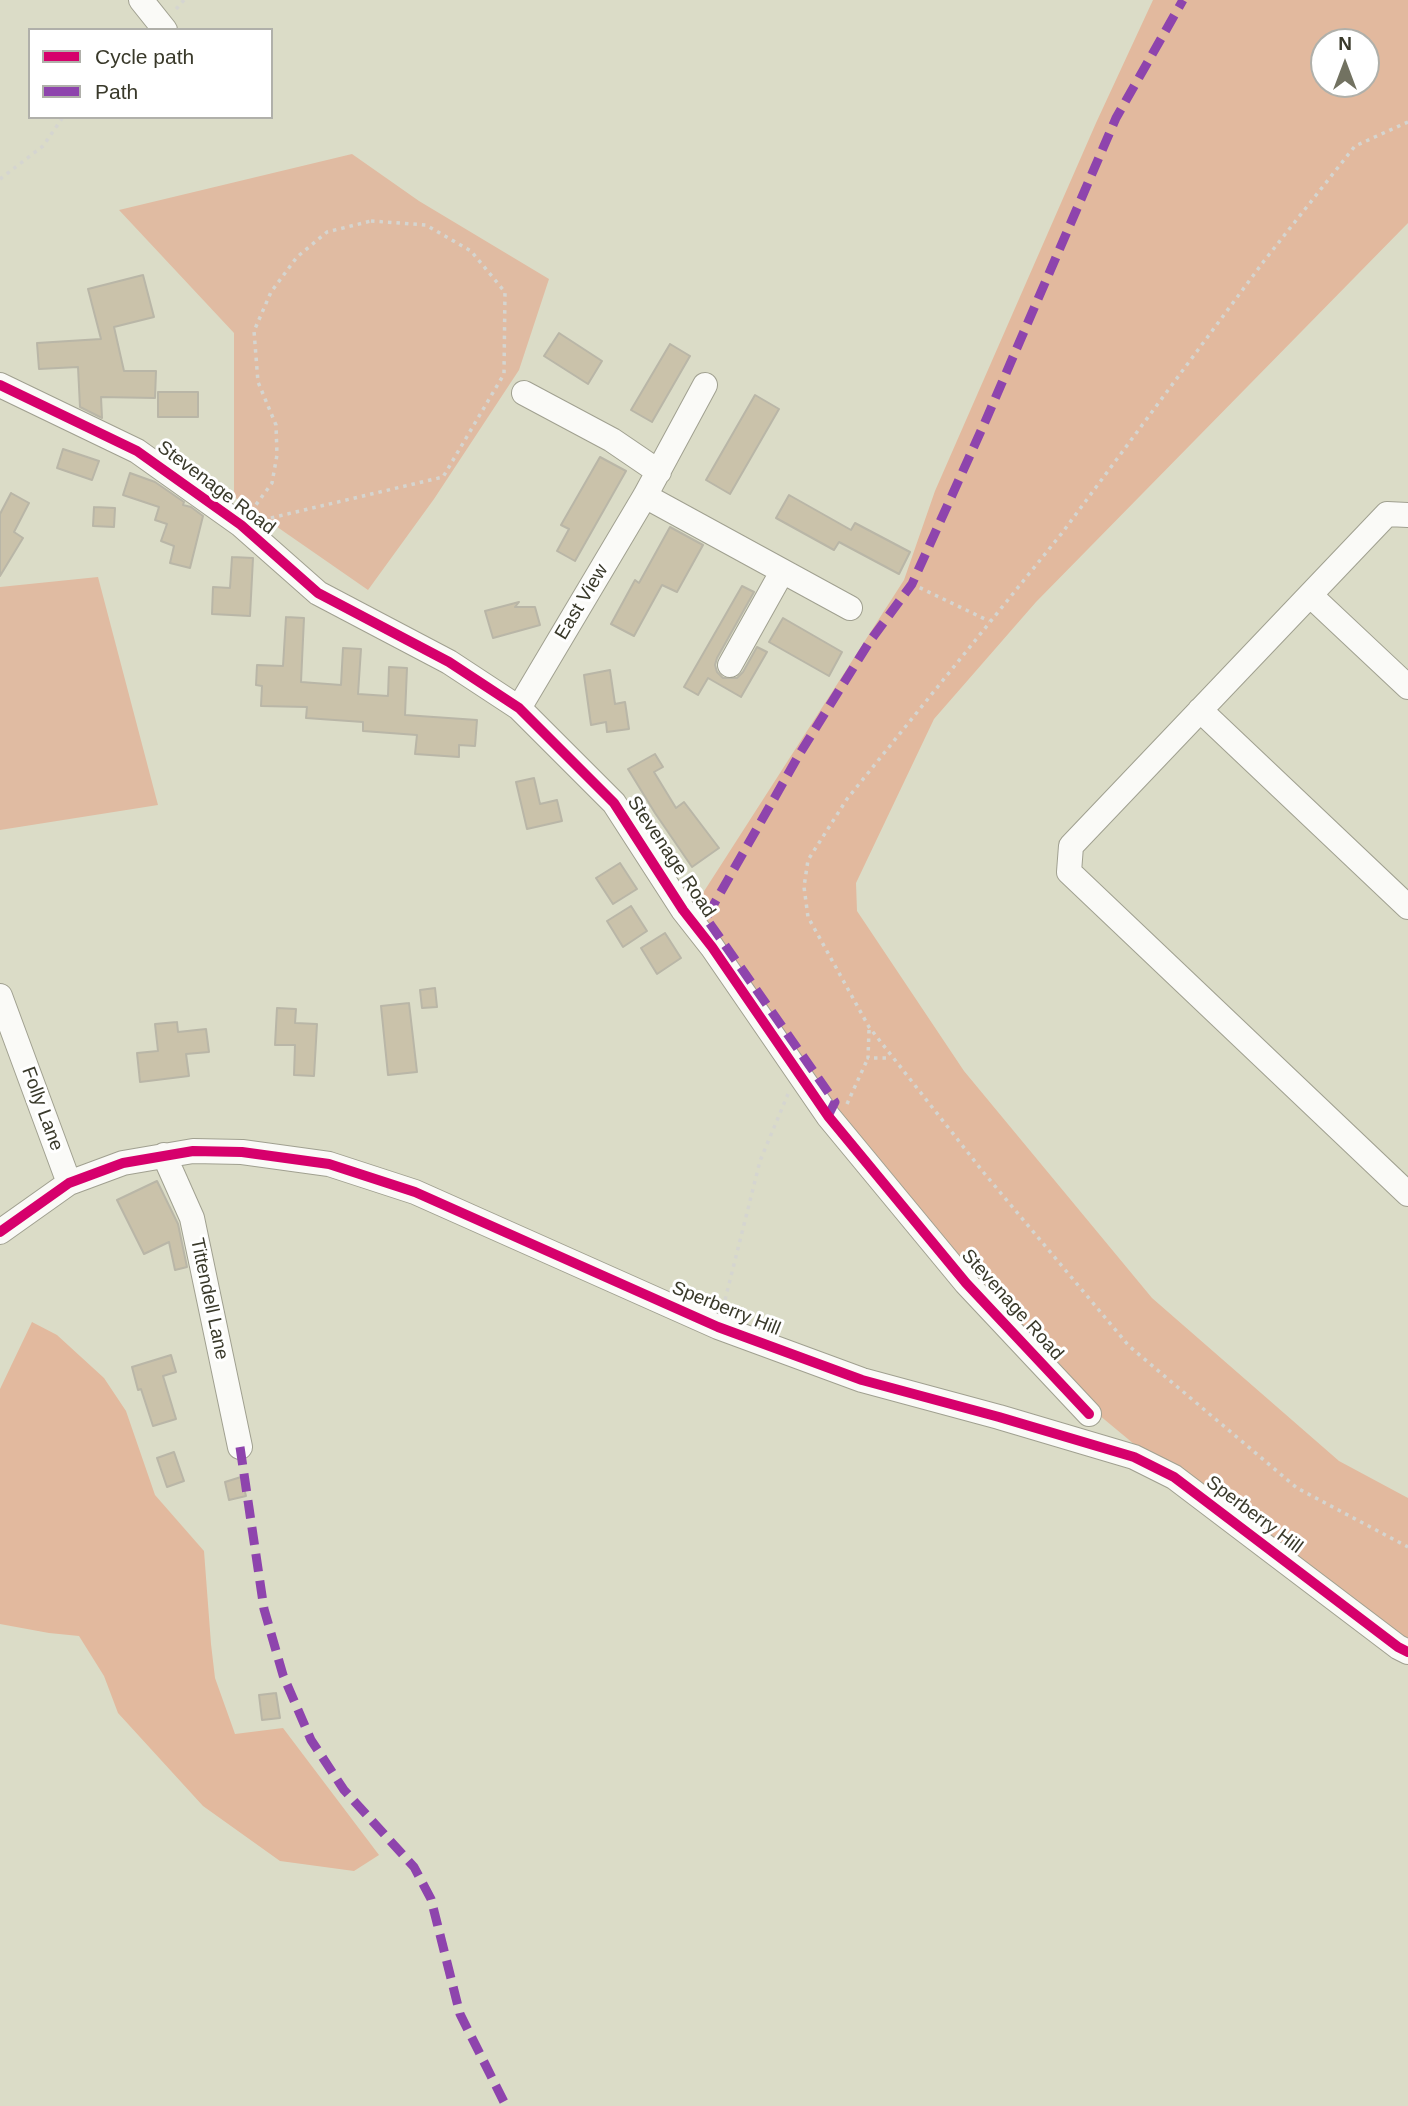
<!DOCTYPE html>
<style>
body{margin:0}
#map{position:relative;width:1408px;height:2106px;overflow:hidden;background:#dbdcc7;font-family:Arial,sans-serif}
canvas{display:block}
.legend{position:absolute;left:28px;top:28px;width:245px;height:91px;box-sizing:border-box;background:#fff;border:2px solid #b0b0aa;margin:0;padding:9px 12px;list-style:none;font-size:21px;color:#39392a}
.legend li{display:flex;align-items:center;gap:14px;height:35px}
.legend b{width:35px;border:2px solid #b0b0aa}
.north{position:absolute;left:1310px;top:28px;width:70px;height:70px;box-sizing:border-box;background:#fff;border:2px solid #b0b0aa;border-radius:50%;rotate:0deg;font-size:19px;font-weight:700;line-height:28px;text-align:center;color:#39392a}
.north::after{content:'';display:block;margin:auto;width:24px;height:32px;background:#727261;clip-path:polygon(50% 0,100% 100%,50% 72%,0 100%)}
</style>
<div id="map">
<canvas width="1408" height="2106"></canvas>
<ul class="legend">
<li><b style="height:9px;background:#d6006c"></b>Cycle path</li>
<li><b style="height:9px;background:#8e44ad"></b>Path</li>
</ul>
<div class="north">N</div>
</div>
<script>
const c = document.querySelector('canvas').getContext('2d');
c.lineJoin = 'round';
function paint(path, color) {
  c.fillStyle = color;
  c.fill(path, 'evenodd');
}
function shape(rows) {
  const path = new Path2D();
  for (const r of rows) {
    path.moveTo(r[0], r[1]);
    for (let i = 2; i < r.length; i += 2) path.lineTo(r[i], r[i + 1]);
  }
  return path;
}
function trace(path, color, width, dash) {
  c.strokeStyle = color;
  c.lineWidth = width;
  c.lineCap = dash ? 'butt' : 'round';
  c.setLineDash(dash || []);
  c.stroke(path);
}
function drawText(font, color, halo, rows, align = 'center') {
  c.font = font + ' Arial,sans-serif';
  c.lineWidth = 6;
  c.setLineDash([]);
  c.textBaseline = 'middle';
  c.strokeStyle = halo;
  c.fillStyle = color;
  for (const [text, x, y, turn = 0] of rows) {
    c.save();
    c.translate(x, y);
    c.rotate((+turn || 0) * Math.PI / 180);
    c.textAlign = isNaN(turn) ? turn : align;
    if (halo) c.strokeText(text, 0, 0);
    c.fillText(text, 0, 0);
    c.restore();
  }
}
const green = shape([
 [352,154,419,201,549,279,519,370,434,499,368,590,234,497,234,333,119,210],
 [98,577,158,805,0,830,0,587]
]);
const forest = shape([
 [1153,0,1408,0,1408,223,1036,602,934,719,856,883,857,911,964,1071,1152,1298,1339,1461,1408,1498,1408,1640,1140,1449,1099,1415,971,1278,847,1125,692,910,904,580,935,491,1096,123],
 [1324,42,1366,42,1366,84,1324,84],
 [32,1322,57,1335,104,1378,126,1411,155,1495,204,1551,211,1644,215,1678,235,1734,283,1728,379,1855,354,1871,280,1861,203,1806,118,1713,104,1676,79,1636,49,1633,0,1624,0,1389]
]);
const building = shape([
 [143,275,154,317,114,327,124,371,156,371,155,398,101,397,102,418,80,407,78,367,39,369,37,343,101,339,88,289,143,275],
 [559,333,602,361,588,384,544,356,559,333],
 [670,344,690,356,652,422,631,410,670,344],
 [158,392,198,392,198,417,158,417,158,392],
 [755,395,779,409,730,494,706,480,755,395],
 [63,449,99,461,92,480,57,468,63,449],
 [600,457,626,471,575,561,557,551,569,529,561,525,600,457],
 [130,473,155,482,184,502,183,505,191,507,203,516,190,568,170,563,174,546,161,541,167,524,155,520,159,507,123,495,130,473],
 [11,493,29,503,14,532,23,538,0,576,0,514,11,493],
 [789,495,851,530,855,523,910,552,899,574,839,542,834,550,776,518,789,495],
 [94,507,115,508,114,527,93,526,94,507],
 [670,527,703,545,677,592,662,585,634,636,611,624,635,580,639,583,670,527],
 [232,557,253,558,250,616,212,614,213,587,230,588,232,557],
 [742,586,754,592,717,658,715,665,717,672,723,678,737,678,743,672,757,647,767,652,741,697,708,678,698,695,684,687,742,586],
 [519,602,515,607,535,607,540,625,493,638,485,611,519,602],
 [286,617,304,618,301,682,341,685,343,648,361,649,358,694,388,696,389,667,407,668,405,715,477,720,475,746,459,745,459,757,415,754,417,735,363,731,363,722,306,718,307,707,261,706,262,686,256,685,257,665,283,666,286,617],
 [783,618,842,652,829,676,769,642,783,618],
 [610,670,615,704,625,702,629,729,607,732,606,722,591,725,584,675,610,670],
 [655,754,663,767,654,772,676,808,684,802,719,848,692,867,655,813,628,769,655,754],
 [534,778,540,804,557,800,562,821,527,829,516,782,534,778],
 [620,863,637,889,613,904,596,878,620,863],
 [631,906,647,931,623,947,607,921,631,906],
 [665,933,681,958,657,974,641,948,665,933],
 [435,988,437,1007,422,1008,420,990,435,988],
 [409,1003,417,1072,388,1075,381,1006,409,1003],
 [277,1008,296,1009,295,1023,317,1024,314,1076,294,1075,295,1045,275,1045,277,1008],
 [177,1022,178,1032,206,1029,209,1052,186,1054,189,1076,140,1082,137,1053,158,1051,155,1024,177,1022],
 [157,1181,178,1224,187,1267,175,1270,169,1242,144,1254,117,1200,157,1181],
 [171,1355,176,1372,163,1376,176,1419,153,1426,141,1389,138,1390,132,1367,171,1355],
 [174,1452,184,1481,167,1487,157,1458,174,1452],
 [241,1477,246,1496,229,1500,225,1482,241,1477],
 [276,1693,280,1718,262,1720,259,1695,276,1693]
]);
const path = shape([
 [176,9,184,0],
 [1408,122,1355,146,1264,261,1062,533,847,799,808,860,804,887,808,917,869,1027,984,1173,1129,1346,1297,1488,1408,1547],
 [0,179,43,146,63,117],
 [371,221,426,225,471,251,505,292,504,374,443,477,241,525,272,483,277,455,276,425,258,382,254,331,271,292,297,257,327,232,371,221],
 [912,584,989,621],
 [869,1030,868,1058,891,1058],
 [847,1104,868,1058],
 [723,1308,760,1161,788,1094]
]);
const minor = shape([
 [141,0,165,30],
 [0,385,137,451,241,525,318,593,449,662,519,708,614,803,683,910,712,947,828,1116,966,1283,1089,1414],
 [524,393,612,440,659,472],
 [645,496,850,608],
 [1408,515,1387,514,1071,846,1069,872,1408,1194],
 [1310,595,1408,687],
 [730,665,782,572],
 [519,708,645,496,705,385],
 [1200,710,1408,907],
 [0,996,69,1183],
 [164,1155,192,1218,240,1447],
 [0,1232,69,1183,123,1163,193,1151,242,1152,329,1164,415,1192,718,1327,862,1380,999,1417,1134,1457,1174,1477,1398,1647,1408,1652]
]);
const quiet = shape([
 [828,1116,835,1102,706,918,800,753,870,641,912,584,985,422,1116,118,1183,0],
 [240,1447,264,1609,283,1675,311,1740,344,1790,414,1867,431,1899,460,2014,506,2106]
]);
const cycleway = shape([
 [0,385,137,451,241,525,318,593,449,662,519,708,614,803,683,910,712,947,828,1116,966,1283,1089,1414],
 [0,1232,69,1183,123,1163,193,1151,242,1152,329,1164,415,1192,718,1327,862,1380,999,1417,1134,1457,1174,1477,1398,1647,1408,1652]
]);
const streetNames = [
 ["Stevenage Road",216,488,37],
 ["East View",582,602,-59],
 ["Stevenage Road",671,857,56],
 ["Folly Lane",42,1109,70],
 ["Tittendell Lane",209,1299,78],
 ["Stevenage Road",1012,1305,48],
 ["Sperberry Hill",726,1309,22],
 ["Sperberry Hill",1254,1515,37]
];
paint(green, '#e0bba2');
paint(forest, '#e2b99e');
paint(building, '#cac2aa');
trace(building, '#b9b6a7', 2);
trace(minor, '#a0a090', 26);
trace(path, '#d5d5d0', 3.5, [3.5, 5]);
trace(minor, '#fafaf7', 24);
trace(quiet, '#8e44ad', 9, [18, 9]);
trace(cycleway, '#d6006c', 10);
drawText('19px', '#39392a', '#fff', streetNames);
</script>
